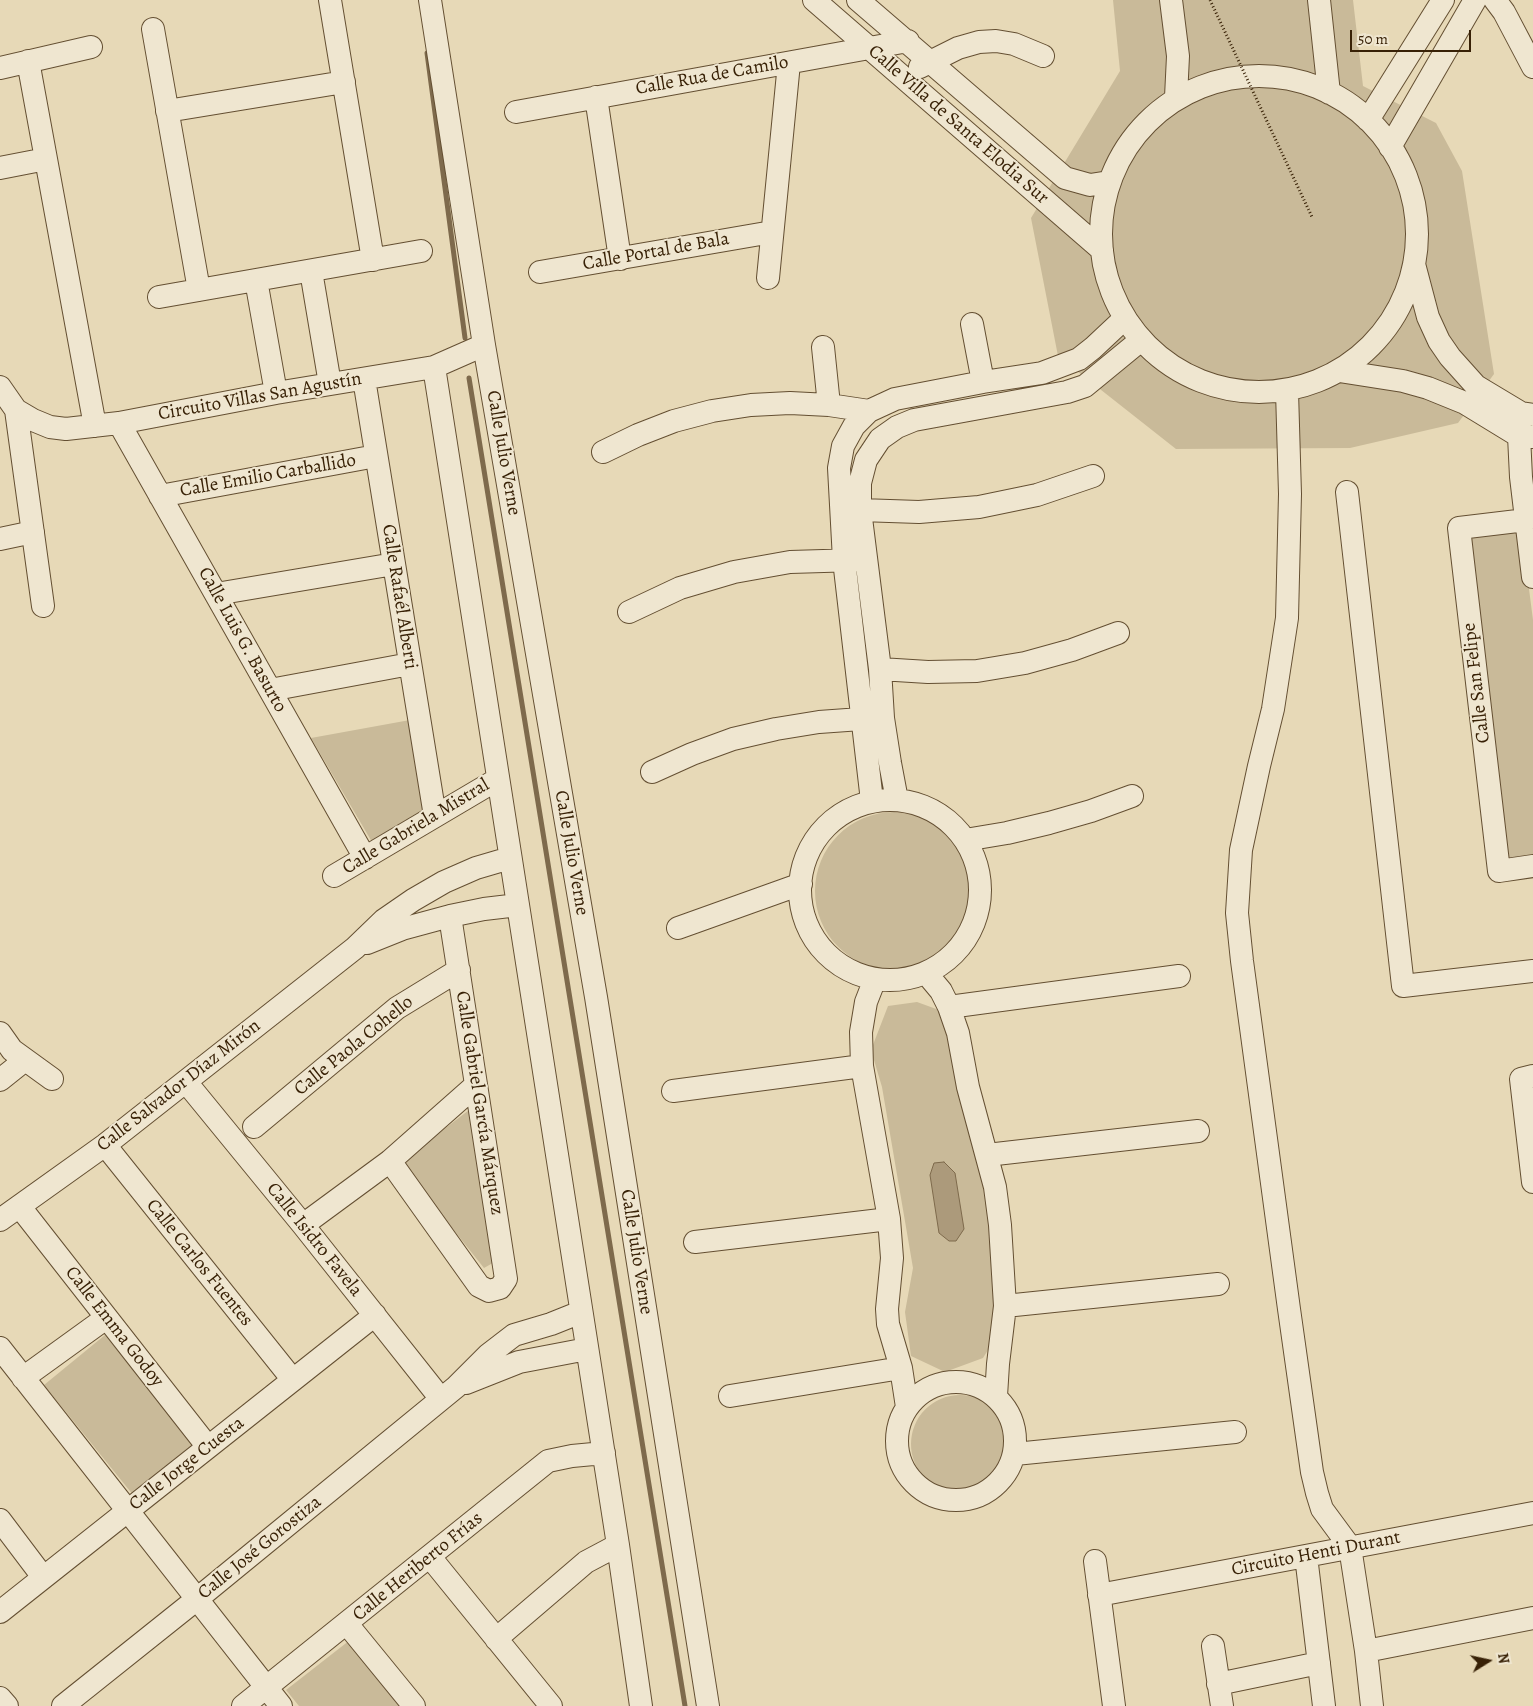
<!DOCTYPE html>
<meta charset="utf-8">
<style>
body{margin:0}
#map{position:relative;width:1533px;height:1706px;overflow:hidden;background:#e7d9b7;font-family:Alegreya,serif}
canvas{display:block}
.north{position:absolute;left:1463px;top:1636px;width:50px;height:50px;-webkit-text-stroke:4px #efe6d0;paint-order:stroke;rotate:80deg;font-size:14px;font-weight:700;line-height:20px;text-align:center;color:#382106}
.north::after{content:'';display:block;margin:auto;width:18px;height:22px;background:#382106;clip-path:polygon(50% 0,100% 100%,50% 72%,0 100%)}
.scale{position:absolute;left:1350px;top:30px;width:121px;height:22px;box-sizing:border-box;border:2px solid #382106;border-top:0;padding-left:6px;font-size:15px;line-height:18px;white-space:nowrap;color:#382106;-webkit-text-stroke:4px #efe6d0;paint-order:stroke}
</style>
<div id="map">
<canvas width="1533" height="1706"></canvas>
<div class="north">N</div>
<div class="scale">50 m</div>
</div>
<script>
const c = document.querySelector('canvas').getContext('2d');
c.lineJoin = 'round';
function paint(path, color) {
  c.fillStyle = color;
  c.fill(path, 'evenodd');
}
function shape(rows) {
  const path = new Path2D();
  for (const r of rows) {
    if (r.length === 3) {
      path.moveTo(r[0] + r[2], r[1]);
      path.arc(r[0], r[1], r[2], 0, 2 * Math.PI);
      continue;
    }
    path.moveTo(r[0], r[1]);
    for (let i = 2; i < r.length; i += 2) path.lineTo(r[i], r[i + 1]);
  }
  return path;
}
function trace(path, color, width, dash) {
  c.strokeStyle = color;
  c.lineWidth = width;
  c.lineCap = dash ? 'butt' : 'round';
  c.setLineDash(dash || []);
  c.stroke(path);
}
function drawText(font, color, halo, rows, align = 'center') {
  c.font = font + ' Alegreya,serif';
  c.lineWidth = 4;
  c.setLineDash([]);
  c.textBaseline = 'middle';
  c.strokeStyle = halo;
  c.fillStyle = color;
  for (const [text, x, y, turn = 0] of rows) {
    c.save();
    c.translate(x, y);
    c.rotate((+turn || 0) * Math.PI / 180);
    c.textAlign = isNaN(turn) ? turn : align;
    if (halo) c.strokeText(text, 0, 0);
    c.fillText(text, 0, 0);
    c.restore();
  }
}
const green = shape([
 [1113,0,1353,0,1363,86,1436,123,1462,171,1494,374,1458,423,1350,448,1176,449,1058,356,1031,218,1120,71],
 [1521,527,1533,620,1533,858,1506,862,1467,536],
 [410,720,424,815,372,842,311,738],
 [894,891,79],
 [917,1002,939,1010,954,1042,991,1201,1001,1329,983,1358,945,1372,911,1356,905,1312,913,1268,882,1087,871,1050,888,1006],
 [469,1110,498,1260,484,1268,400,1163],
 [105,1335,195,1445,134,1496,44,1385],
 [960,1444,49],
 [350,1640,402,1706,299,1706,286,1690]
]);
const water = shape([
 [944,1162,955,1173,964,1229,956,1241,949,1241,939,1233,930,1175,934,1163,944,1162]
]);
const stream = shape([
 [427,53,465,338],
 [469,378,685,1706]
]);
const minor = shape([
 [330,0,373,260],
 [430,0,484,345,596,997,708,1706],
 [814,0,1102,250],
 [858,0,1065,178,1090,185,1109,182],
 [1171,0,1178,56,1176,97],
 [1319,0,1329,93],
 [1495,0,1504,12,1533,67],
 [153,29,199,290],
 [28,61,95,426],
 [920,67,958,48,979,42,996,41,1014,44,1043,56],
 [0,68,91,47],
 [1259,234,158],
 [596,97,620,259],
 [167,111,344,82],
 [516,112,908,41],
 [1368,120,1443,0],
 [1390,147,1475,0],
 [0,168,46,159],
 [1414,264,1428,317,1439,341,1450,357,1476,386,1521,413,1533,415],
 [311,271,330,384],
 [540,272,772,232],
 [768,278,789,63],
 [256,280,276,393],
 [159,297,421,251],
 [972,324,983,382],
 [823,347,829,405],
 [434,367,618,1545,641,1706],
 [1339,371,1403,381,1428,388,1465,403,1519,436,1533,437],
 [364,379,435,816],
 [0,387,16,410,33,420,50,427,66,429,119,423,276,393,434,367,484,345],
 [1287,391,1290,494,1287,618,1273,709,1259,766,1241,850,1237,913,1242,961,1289,1309,1312,1472,1317,1493,1322,1509,1350,1547,1366,1651,1372,1706],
 [16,410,43,606],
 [1520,422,1519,436,1521,477,1533,577],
 [119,423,365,858],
 [603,452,638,435,674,421,712,411,751,405,790,403,829,405,869,411],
 [1347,492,1403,986,1533,971],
 [160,496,376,456],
 [860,510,919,512,979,507,1037,495,1093,476],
 [1526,520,1459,528,1499,871,1533,866],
 [0,539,33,532],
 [216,594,394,564],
 [629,612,680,588,734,572,790,562,857,560],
 [880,669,928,672,977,671,1025,663,1072,650,1118,633],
 [270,690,410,664],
 [652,772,692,754,733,739,776,729,819,722,875,718],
 [897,800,890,763,883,718,880,669,860,510,860,483,866,460,880,439,897,427,914,420,1067,392,1085,386,1141,340],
 [890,890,90],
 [872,801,844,560,839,468,843,446,854,426,869,411,895,399,983,382,1042,373,1079,359,1093,348,1125,318],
 [965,840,1007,833,1049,823,1091,811,1132,796],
 [334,876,498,779],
 [678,928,801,884],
 [367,943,402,929,450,916,484,909,518,905],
 [926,973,941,991,949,1007,958,1033,968,1087,995,1187,1000,1225,1005,1306,998,1364,996,1396],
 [875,979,866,1002,861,1032,862,1066,889,1219,892,1258,887,1309,888,1324,901,1368,907,1407],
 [949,1007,1179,976],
 [0,1033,12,1050,52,1079],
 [1533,1076,1521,1079,1533,1182],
 [0,1080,25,1060],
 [186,1082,303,1225,441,1399],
 [673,1091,862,1066],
 [254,1127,397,1008,459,970],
 [105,1145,293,1380],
 [987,1155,1198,1131],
 [390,1161,479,1286,489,1291,500,1288,506,1279,450,916],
 [20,1207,208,1447],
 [0,1220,105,1145,355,948,384,920,413,900,444,882,476,868,510,858],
 [303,1225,390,1161,476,1085],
 [695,1242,889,1219],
 [1005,1306,1218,1284],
 [0,1348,281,1706],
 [23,1378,106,1318],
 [956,1441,59],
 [466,1383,519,1362,587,1349],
 [730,1396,901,1368],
 [1015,1454,1235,1432],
 [0,1520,43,1577],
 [1306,1556,1324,1706],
 [430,1557,551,1706],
 [1095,1561,1114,1706],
 [1099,1595,1533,1513],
 [0,1612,375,1315],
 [347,1624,414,1706],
 [496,1639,586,1562,618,1545],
 [1213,1646,1222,1706],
 [1366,1651,1533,1618],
 [1218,1684,1319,1663],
 [0,1698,7,1706],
 [63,1706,197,1599,456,1387,488,1355,514,1335,551,1324,581,1312],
 [243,1706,548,1461,572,1456,604,1453]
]);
const pathBridge = shape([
 [1210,0,1312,217]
]);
const streetNames = [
 ["Calle Rua de Camilo",712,76,-10],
 ["Calle Villa de Santa Elodia Sur",958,125,41],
 ["Calle Portal de Bala",656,252,-10],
 ["Circuito Villas San Agustín",260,397,-10],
 ["Calle Julio Verne",503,453,80],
 ["Calle Emilio Carballido",268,476,-10],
 ["Calle Rafaél Alberti",399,597,81],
 ["Calle Luis G. Basurto",242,640,61],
 ["Calle San Felipe",1477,683,-97],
 ["Calle Gabriela Mistral",416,827,-31],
 ["Calle Julio Verne",571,853,80],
 ["Calle Paola Cohello",354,1046,-39],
 ["Calle Salvador Díaz Mirón",179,1086,-38],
 ["Calle Gabriel García Márquez",479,1103,81],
 ["Calle Isidro Favela",314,1240,51],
 ["Calle Julio Verne",636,1252,81],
 ["Calle Carlos Fuentes",199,1263,51],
 ["Calle Emma Godoy",114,1327,52],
 ["Calle Jorge Cuesta",187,1464,-38],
 ["Calle José Gorostiza",260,1548,-39],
 ["Circuito Henti Durant",1316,1554,-11],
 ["Calle Heriberto Frías",418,1567,-39]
];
paint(green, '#c9ba99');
paint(water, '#ac9a7b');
trace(water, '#7e6a4c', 1);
trace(stream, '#7e6a4c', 5);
trace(minor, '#644f32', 24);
trace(minor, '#efe6d0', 22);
trace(pathBridge, '#382106', 3, [1, 2.5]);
drawText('19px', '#382106', '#efe6d0', streetNames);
</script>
